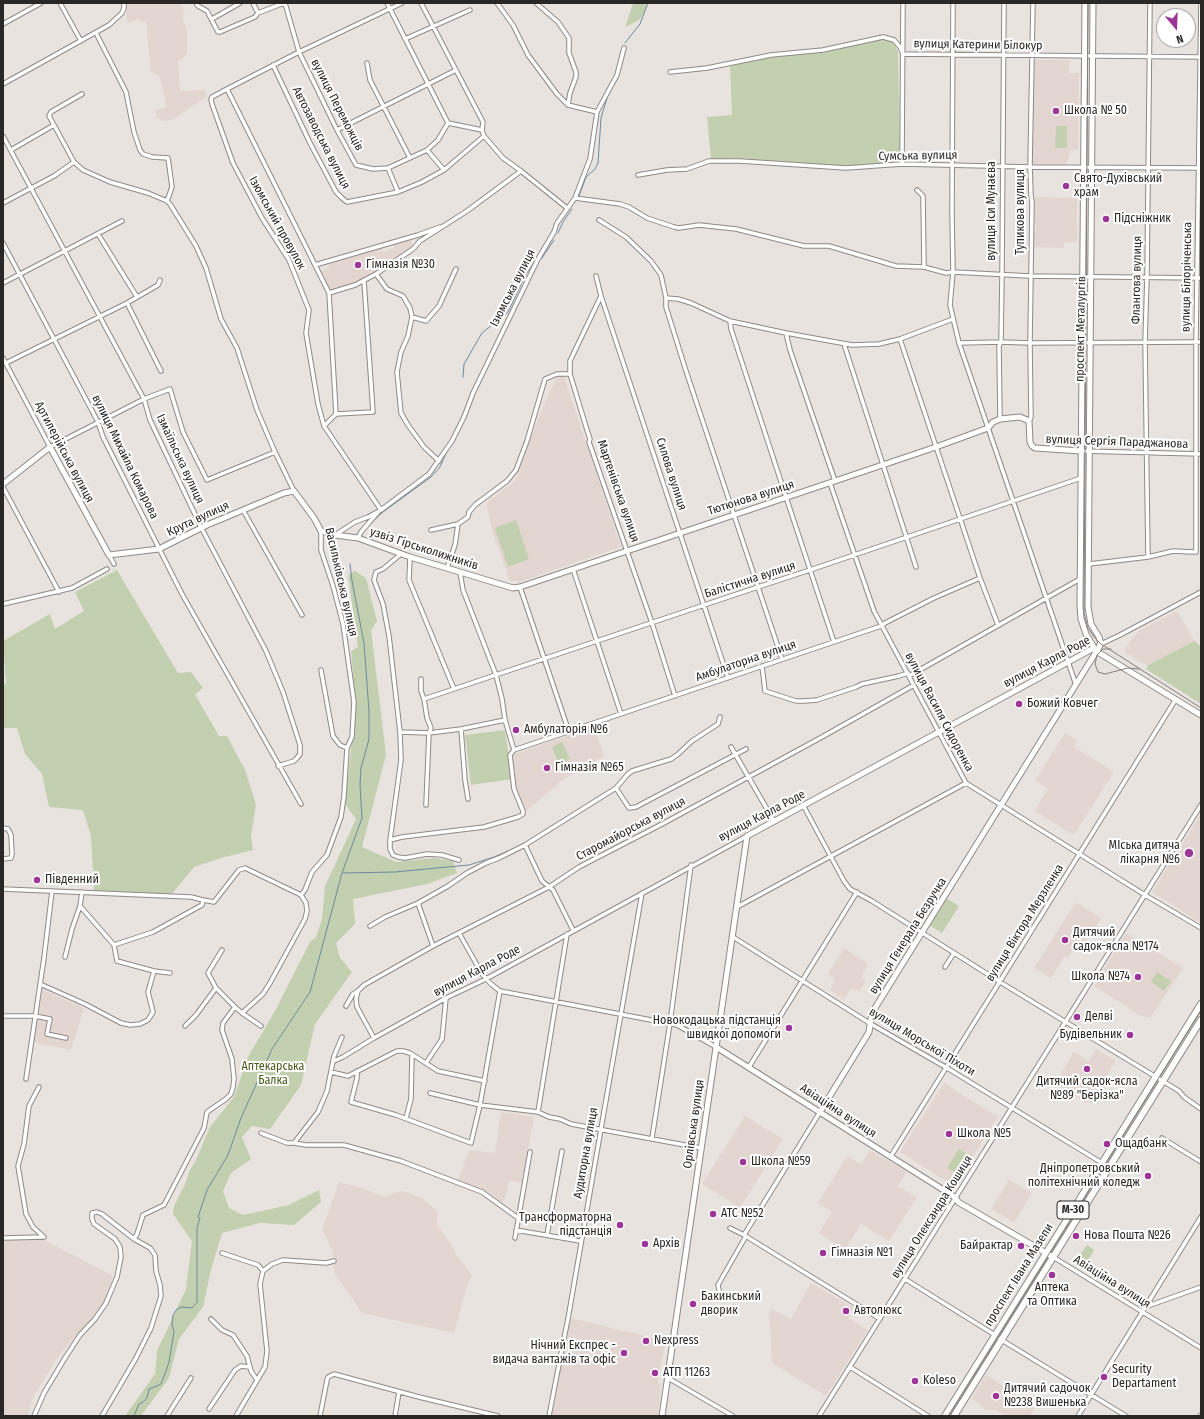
<!DOCTYPE html>
<meta charset="utf-8">
<style>
body{margin:0}
#map{position:relative;width:1204px;height:1419px;overflow:hidden;background:#e9e3e0;font-family:"Fira Sans Condensed",sans-serif}
canvas{display:block}
.frame{position:absolute;inset:0;border:4px solid #2a2827;pointer-events:none}
.north{position:absolute;left:1156px;top:8px;width:40px;height:40px;box-sizing:border-box;background:#fff;border:1px solid #aaa9a9;border-radius:50%;rotate:161deg;font-size:11px;font-weight:700;line-height:16px;text-align:center;color:#2a2827}
.north::after{content:'';display:block;margin:auto;width:14px;height:18px;background:#9d3598;clip-path:polygon(50% 0,100% 100%,50% 72%,0 100%)}
</style>
<div id="map">
<canvas width="1204" height="1419"></canvas>
<div class="frame"></div>
<div class="north">N</div>
</div>
<script>
const c = document.querySelector('canvas').getContext('2d');
c.lineJoin = 'round';
function paint(path, color) {
  c.fillStyle = color;
  c.fill(path, 'evenodd');
}
function shape(rows) {
  const path = new Path2D();
  for (const r of rows) {
    path.moveTo(r[0], r[1]);
    for (let i = 2; i < r.length; i += 2) path.lineTo(r[i], r[i + 1]);
  }
  return path;
}
function trace(path, color, width, dash) {
  c.strokeStyle = color;
  c.lineWidth = width;
  c.lineCap = dash ? 'butt' : 'round';
  c.setLineDash(dash || []);
  c.stroke(path);
}
function drawText(font, color, halo, rows, align = 'center') {
  c.font = font + ' "Fira Sans Condensed",sans-serif';
  c.lineWidth = 4;
  c.setLineDash([]);
  c.textBaseline = 'middle';
  c.strokeStyle = halo;
  c.fillStyle = color;
  for (const [text, x, y, turn = 0] of rows) {
    c.save();
    c.translate(x, y);
    c.rotate((+turn || 0) * Math.PI / 180);
    c.textAlign = isNaN(turn) ? turn : align;
    if (halo) c.strokeText(text, 0, 0);
    c.fillText(text, 0, 0);
    c.restore();
  }
}
const built = shape([
 [126,3,180,3,185,15,182,17,187,31,187,53,183,58,178,60,180,91,205,90,206,97,175,118,165,122,157,118,155,111,167,107,160,77,155,73,151,73,146,22,140,22,139,19,127,24],
 [1034,60,1070,60,1069,73,1079,73,1078,150,1071,150,1066,164,1032,164],
 [1034,197,1077,198,1077,242,1064,242,1064,248,1033,247,1033,231,1036,231,1036,224,1033,224],
 [411,239,413,248,361,282,330,290,321,271,329,268,328,264,373,250,382,248,383,252,394,248,393,245],
 [557,376,564,376,621,547,522,581,510,581,492,530,486,503,515,481,538,419],
 [1177,611,1195,641,1194,642,1148,665,1139,662,1124,651,1130,641,1140,630],
 [594,727,604,756,564,779,525,812,515,788,511,755],
 [1065,733,1078,741,1074,747,1114,772,1074,835,1034,811,1048,789,1035,780],
 [1201,814,1201,923,1152,892],
 [1076,902,1101,918,1085,942,1080,939,1068,957,1065,956,1051,978,1034,968],
 [1126,933,1183,968,1150,1018,1141,1016,1094,986],
 [844,948,868,964,862,975,862,977,866,981,860,991,851,989,844,1000,830,990,835,980,830,976,829,972],
 [41,989,84,1008,71,1050,32,1042],
 [1096,1049,1116,1061,1106,1077,1110,1080,1093,1104,1090,1102,1084,1102,1055,1083,1074,1052,1089,1061],
 [944,1083,998,1117,954,1186,900,1152],
 [501,1112,534,1117,522,1183,509,1181,505,1199,502,1203,492,1194,458,1180,469,1150,495,1153],
 [745,1116,783,1139,740,1208,702,1184],
 [870,1150,907,1172,898,1186,917,1197,889,1241,861,1224,845,1250,819,1233,832,1212,818,1203,847,1156,861,1164],
 [1009,1180,1032,1193,1014,1223,991,1209],
 [339,1182,359,1187,386,1197,395,1192,404,1191,423,1199,438,1212,437,1226,451,1244,457,1256,472,1275,467,1286,454,1333,362,1313,334,1272,333,1252,322,1230],
 [3,1240,44,1240,113,1276,105,1301,96,1315,81,1330,57,1358,33,1397,28,1416,3,1416],
 [811,1283,854,1308,848,1318,868,1330,826,1396,772,1363,769,1314,772,1309,791,1319],
 [570,1318,666,1341,658,1380,658,1383,661,1384,658,1416,552,1416],
 [986,1375,1008,1389,1011,1393,1014,1393,1035,1408,1030,1416,1007,1416,996,1410,985,1410,983,1406,971,1399]
]);
const green = shape([
 [633,3,647,3,645,12,639,20,625,27],
 [886,38,894,42,898,52,900,163,860,167,812,165,742,158,711,159,707,117,732,115,730,66,776,56,828,50],
 [1056,126,1067,126,1067,148,1055,148],
 [516,520,529,559,508,567,495,528],
 [117,570,178,673,191,672,203,688,195,694,219,736,227,736,245,770,256,804,251,836,253,850,221,858,194,867,171,895,94,891,91,836,83,810,49,807,42,774,25,754,17,728,3,728,3,685,6,683,3,641,50,614,55,629,84,611,75,592],
 [355,571,366,578,377,621,371,630,386,755,362,847,396,862,434,858,453,861,457,873,427,884,353,899,355,924,336,943,340,958,352,972,315,1024,301,1085,270,1129,252,1126,242,1137,251,1159,231,1173,223,1191,229,1208,243,1215,289,1205,319,1190,321,1202,294,1225,260,1223,222,1233,211,1270,203,1307,179,1339,169,1378,141,1416,125,1416,155,1374,157,1351,186,1289,192,1241,173,1214,174,1206,185,1184,190,1170,196,1160,210,1127,234,1097,248,1057,275,1011,310,942,316,937,322,919,325,886,356,819,345,804,356,704,351,651,358,647,348,575],
 [1195,641,1201,647,1201,704,1146,669,1148,665],
 [505,730,512,779,471,785,465,735],
 [562,742,570,759,559,764,552,747],
 [946,898,959,906,942,933,929,925],
 [1157,972,1171,981,1164,991,1151,982],
 [959,1149,969,1155,957,1174,947,1168],
 [1087,1245,1094,1250,1084,1267,1076,1261]
]);
const stream = shape([
 [625,43,640,24,648,3],
 [579,196,586,177,595,169,598,163,601,118,608,95],
 [558,233,563,222,572,209],
 [542,258,554,240],
 [463,377,464,364,482,333,508,312,526,274,534,263],
 [370,524,383,512,431,477,440,467,448,449],
 [343,873,395,872,458,866,469,865,494,857,508,851],
 [134,1416,139,1404,143,1402,147,1398,149,1389,157,1386,161,1384,166,1371,169,1362,174,1332,172,1324,173,1315,177,1309,182,1307,192,1308,195,1305,197,1302,197,1228,199,1221,200,1218,198,1217,207,1190,228,1155,241,1118,272,1049,310,992,342,873,362,818,360,785,361,768,369,739,369,711,364,643,352,581,350,564]
]);
const street = shape([
 [60,3,81,41],
 [196,3,198,6,207,11,218,32,220,32,255,17,258,13,284,3],
 [253,3,258,13],
 [285,3,299,52,337,130,356,165,373,169,388,168,427,150,438,140,448,123,387,3],
 [497,3,513,25,528,55,557,94,568,105,597,112],
 [536,3,558,22,569,38,569,53,576,72,576,77,570,93,568,105],
 [953,3,952,212,953,272,950,305,959,343,1076,685],
 [212,19,240,3],
 [3,24,41,3],
 [96,33,126,92,134,132,140,150,143,154,152,157,168,158,172,187,167,201],
 [405,39,470,10],
 [367,63,370,80,410,158],
 [273,65,310,143,336,192,342,198,347,202,398,192,422,182,444,170,484,136,482,130,483,122,421,3],
 [670,72,707,68,771,55,823,50,883,37,894,40,900,47,903,54,1201,57],
 [3,84,109,25,122,13,124,8,124,3],
 [227,89,329,293,336,414],
 [82,94,51,112,49,116,54,125,74,162,83,170,110,182,148,193,167,201,170,204,196,246,206,268,221,319,237,348,257,410,275,452,294,491],
 [448,123,482,130],
 [337,130,456,70],
 [3,136,144,399,150,420,201,527,266,651,283,692,300,745,300,754,297,758,294,761,278,766],
 [484,136,503,158,521,171,567,208],
 [11,150,54,125],
 [427,150,444,170],
 [902,164,903,3],
 [388,168,398,192],
 [638,175,667,170,687,169,709,161,740,161,846,168,902,164,1030,167,1200,168],
 [917,190,923,196,924,267],
 [575,198,620,204,629,207,647,218,674,227,679,228,699,225,736,229,804,246,829,246,896,266,924,267,946,273,953,272,1030,276,1201,278],
 [3,203,54,176,74,162],
 [599,220,626,237,651,261,661,275,666,298,678,299,691,303,730,321,786,333,852,345,879,344,900,339,953,319],
 [98,234,137,297],
 [3,243,98,422,103,437,182,594,301,804],
 [315,265,418,235,440,227],
 [376,274,387,289,403,296,410,308,412,317,408,336,401,352,397,372,401,413,408,425,424,447,439,461],
 [596,276,601,296,728,678],
 [3,283,122,221],
 [329,293,355,285,376,274,413,249,420,241,467,211,521,171],
 [601,296,570,361,570,374,587,430,590,439,589,442,652,623,675,696],
 [666,298,666,307,686,371,782,659],
 [127,303,161,371],
 [412,317,426,321,439,306,456,269],
 [730,321,731,329,786,497,834,642],
 [786,333,790,350,835,481],
 [900,339,980,578,998,625],
 [959,343,1001,342,1030,343,1201,342],
 [844,344,916,567],
 [3,358,50,447,144,399,170,389,183,432,207,480,275,452],
 [6,363,127,303,158,285,160,280],
 [1000,419,999,346,1001,342,1002,275,1004,3],
 [1029,421,1031,417,1030,343,1032,203,1031,195,1030,167,1033,3],
 [324,426,336,414,373,412,364,281],
 [1081,451,1201,454],
 [830,483,874,611,966,783,1145,895,1201,928],
 [3,487,59,592],
 [243,510,302,615],
 [381,510,324,426,318,404,306,333,309,310,289,260,262,218,233,163,212,104,211,99,212,97,227,89,299,52,402,3],
 [431,530,458,524],
 [335,535,355,522,368,517,381,510,429,474,452,441,464,417,473,393,538,259,554,232,557,223,575,198,590,159,597,112,617,75,624,48],
 [358,538,361,532,378,512],
 [401,554,383,569,376,572,374,580,383,604,389,636,400,732,401,760,390,840,390,849,393,855,398,857,405,858,427,854,442,855,459,860],
 [109,555,114,564],
 [410,557,409,580,454,689],
 [1148,557,1145,342,1147,277,1150,3],
 [1089,564,1148,557,1173,551,1193,552,1196,552,1196,342,1201,3],
 [447,568,455,545,458,524,468,517,469,512,475,505,507,481,516,470,527,441,545,379,557,374,570,374],
 [573,569,621,714],
 [460,572,463,590,496,675,502,699,505,720,514,750],
 [520,587,569,732],
 [3,604,72,588,107,569],
 [1099,645,1120,635,1201,592],
 [762,666,765,691,796,701,804,701,817,700,856,687,862,684,899,676,908,673],
 [321,670,333,736,340,745,347,748],
 [909,676,1080,579],
 [421,679,421,691,424,699,427,718,431,728,429,733,426,805],
 [424,699,758,587,810,570,1081,478],
 [461,729,465,780,468,799],
 [400,732,429,733,461,729,505,720],
 [731,747,774,821],
 [514,750,881,626,885,623,934,598,980,578],
 [616,788,628,774,632,771,671,759,677,755,692,741,718,724,720,717],
 [803,805,844,881,850,889,872,901,1000,982,1179,1091,1184,1097,1201,1109],
 [3,828,8,829,11,835,12,854,11,858,3,859],
 [390,840,402,837,484,827,518,817,523,814,523,811,514,789,510,755,514,750],
 [525,845,542,881,553,890,573,930],
 [3,889,191,897,203,900],
 [301,895,305,890,312,872,327,855,341,817,344,796,347,748,352,737,354,702,343,624,333,586,321,550,321,531],
 [418,903,433,946],
 [80,906,114,945,117,961,154,971,170,973],
 [737,907,966,783],
 [370,926,385,917,418,903,448,886,467,873,486,863,499,858,525,845,616,788,629,808,636,807,746,749],
 [459,933,482,974,491,984,500,991,677,1025,716,1047],
 [733,937,871,1024,947,1068,1102,1163],
 [114,945,153,932,202,905,203,900,214,902,239,870,245,868,301,895],
 [222,950,208,973,216,988,235,1007,242,1013,261,1026],
 [65,957,72,929,80,906,82,892],
 [945,967,954,953],
 [40,984,85,1004,121,1023,130,1025,140,1024,148,1020,153,1012,148,992,154,971],
 [346,1006,353,994,358,991],
 [242,1013,263,994,270,983,305,919,307,911,306,903,301,895],
 [3,1016,35,1016,50,1019,47,1034,66,1038],
 [185,1026,196,1015,216,988],
 [374,1038,357,1007,356,999,358,991,364,985,433,946,549,887,579,867,664,823,822,737,914,685],
 [334,1061,343,1057,374,1038,446,998,486,979,747,836],
 [426,1063,442,1039,446,998],
 [749,1067,857,892],
 [357,1071,357,1078,351,1102,396,1115,471,1143,480,1105,500,991],
 [331,1072,348,1076,397,1051,403,1051,410,1053,438,1071,485,1081],
 [26,1079,44,958,52,891],
 [39,1087,29,1106,24,1144,18,1166,26,1214,33,1227,44,1237],
 [430,1093,480,1105,538,1112,549,1117,560,1119,571,1124,701,1148],
 [538,1112,567,934],
 [406,1118,411,1099,412,1055],
 [261,1133,287,1143,294,1143,306,1145,344,1145,401,1161,482,1192,518,1218],
 [652,1138,670,1023,691,865],
 [1162,1138,1201,1162],
 [294,1143,318,1112,327,1091,334,1056,342,1037],
 [891,1156,1176,699],
 [730,1228,744,1235,880,1319],
 [516,1230,580,1241],
 [547,1235,562,1151],
 [744,1235,820,1112],
 [3,1238,44,1237],
 [515,1238,530,1152],
 [222,1253,258,1265,263,1271],
 [1053,1257,1201,1348],
 [905,1279,995,1335],
 [719,1290,718,1285,746,1236],
 [1145,1307,1201,1287],
 [211,1319,222,1330,233,1335,247,1356,251,1371,257,1380],
 [1000,1339,1126,1416],
 [850,1367,928,1416],
 [668,1378,733,1416],
 [209,1409,235,1370,241,1366,249,1367],
 [34,1416,44,1393,65,1358,80,1335,95,1319,106,1303,117,1277,121,1257,120,1247,115,1239,94,1224,92,1219,92,1213,97,1212,102,1214,134,1239],
 [102,1416,136,1358,151,1328,161,1296,160,1285,156,1271,155,1255,150,1248,134,1239,137,1234,143,1215,164,1205,204,1128,207,1112,226,1099,231,1094,233,1087,234,1079,232,1059,222,1030,223,1023,235,1007],
 [167,1416,191,1378],
 [236,1416,265,1367,267,1351,260,1284,263,1271,272,1264,283,1260,326,1263,334,1261],
 [320,1416,327,1380,328,1377,334,1374,419,1397,498,1416],
 [395,1416,399,1392],
 [549,1416,569,1313,642,893],
 [819,1416,1201,805],
 [1078,1416,1201,1217],
 [1200,1416,1201,1415]
]);
const secondary = shape([
 [1085,3,1080,606,1081,619,1086,634,1096,651,1201,715],
 [3,484,50,447,109,555,159,549,207,525,284,493,294,491,314,518,321,531,335,535,358,538,410,557,513,588,520,587,936,447,988,428,993,422,1000,419,1020,417,1029,421,1030,442,1032,446,1035,448,1081,451],
 [716,1047,950,1194,956,1198,958,1202,1053,1257],
 [820,1112,869,1032,872,1013,875,1008,1101,644,1099,637,1091,624,1088,607,1093,3],
 [662,1416,747,836,1094,648]
]);
const highway = shape([
 [945,1416,1201,1004],
 [954,1416,1201,1020]
]);
const tram = shape([
 [1088,3,1084,613,1088,628,1095,638,1101,644,1201,708],
 [1111,649,1103,649,1097,655,1095,664,1098,672,1105,674,1128,668,1139,669],
 [948,1416,1201,1010]
]);
const markers = [
 [1056,111,4,"#9d3598"],
 [1066,186,4,"#9d3598"],
 [1106,219,4,"#9d3598"],
 [358,265,4,"#9d3598"],
 [1019,704,4,"#9d3598"],
 [516,730,4,"#9d3598"],
 [547,768,4,"#9d3598"],
 [1189,853,5,"#9d3598"],
 [37,880,4,"#9d3598"],
 [1065,940,4,"#9d3598"],
 [1138,977,4,"#9d3598"],
 [1077,1017,4,"#9d3598"],
 [789,1028,4,"#9d3598"],
 [1130,1035,4,"#9d3598"],
 [1087,1069,4,"#9d3598"],
 [949,1134,4,"#9d3598"],
 [1107,1144,4,"#9d3598"],
 [743,1162,4,"#9d3598"],
 [1148,1176,4,"#9d3598"],
 [713,1214,4,"#9d3598"],
 [620,1225,4,"#9d3598"],
 [1076,1236,4,"#9d3598"],
 [645,1244,4,"#9d3598"],
 [1021,1246,4,"#9d3598"],
 [823,1253,4,"#9d3598"],
 [1052,1275,4,"#9d3598"],
 [693,1304,4,"#9d3598"],
 [846,1311,4,"#9d3598"],
 [646,1341,4,"#9d3598"],
 [624,1353,4,"#9d3598"],
 [655,1373,4,"#9d3598"],
 [1104,1377,4,"#9d3598"],
 [915,1381,4,"#9d3598"],
 [996,1396,4,"#9d3598"]
];
const shields = [
 [1073,1210,32]
];
const shieldNames = [
 ["М-30",1073,1210]
];
const streetNames = [
 ["вулиця Катерини Білокур",978,45,1],
 ["вулиця Переможців",337,105,63],
 ["Автозаводська вулиця",321,138,63],
 ["Сумська вулиця",918,156,-1],
 ["вулиця Іси Мунаєва",992,211,-90],
 ["Тупикова вулиця",1021,212,-90],
 ["Ізюмський провулок",277,223,61],
 ["вулиця Білоріченська",1187,277,-89],
 ["Флангова вулиця",1137,280,-89],
 ["Ізюмська вулиця",513,288,-63],
 ["проспект Металургів",1081,329,-89],
 ["вулиця Сергія Параджанова",1117,442,2],
 ["Артилерійська вулиця",64,452,62],
 ["вулиця Михайла Комарова",125,457,64],
 ["Ізмаїльська вулиця",180,459,65],
 ["Силова вулиця",671,474,72],
 ["Мартенівська вулиця",618,491,71],
 ["Тютюнова вулиця",751,498,-18],
 ["Крута вулиця",198,519,-25],
 ["узвіз Гірськолижників",424,549,18],
 ["Балістична вулиця",750,580,-18],
 ["Васильківська вулиця",341,582,77],
 ["Амбулаторна вулиця",746,661,-19],
 ["вулиця Карла Роде",1047,662,-28],
 ["вулиця Василя Сидоренка",939,712,62],
 ["вулиця Карла Роде",762,816,-28],
 ["Старомайорська вулиця",631,829,-28],
 ["вулиця Віктора Мерзленка",1025,923,-58],
 ["вулиця Генерала Безручка",908,936,-58],
 ["вулиця Карла Роде",477,971,-28],
 ["вулиця Морської Піхоти",922,1042,31],
 ["Авіаційна вулиця",838,1111,33],
 ["Орлівська вулиця",694,1124,-82],
 ["Аудиторна вулиця",586,1153,-80],
 ["вулиця Олександра Кошиця",932,1217,-58],
 ["проспект Івана Мазепи",1019,1275,-58],
 ["Авіаційна вулиця",1112,1282,32]
];
const poiNames = [
 ["Школа № 50",1064,111],
 ["Свято-Духівський",1074,179],
 ["храм",1074,193],
 ["Підсніжник",1114,219],
 ["Гімназія №30",366,265],
 ["Божий Ковчег",1027,704],
 ["Амбулаторія №6",524,730],
 ["Гімназія №65",555,768],
 ["МІська дитяча",1180,846,"right"],
 ["лікарня №6",1180,860,"right"],
 ["Південний",45,880],
 ["Дитячий",1073,933],
 ["садок-ясла №174",1073,947],
 ["Школа №74",1130,977,"right"],
 ["Делві",1085,1017],
 ["Новокодацька підстанція",781,1021,"right"],
 ["швидкої допомоги",781,1035,"right"],
 ["Будівельник",1122,1035,"right"],
 ["Дитячий садок-ясла",1087,1082,"center"],
 ["№89 \"Берізка\"",1087,1096,"center"],
 ["Школа №5",957,1134],
 ["Ощадбанк",1115,1144],
 ["Школа №59",751,1162],
 ["Дніпропетровський",1140,1169,"right"],
 ["політехнічний коледж",1140,1183,"right"],
 ["АТС №52",721,1214],
 ["Трансформаторна",612,1218,"right"],
 ["підстанція",612,1232,"right"],
 ["Нова Пошта №26",1084,1236],
 ["Архів",653,1244],
 ["Байрактар",1013,1246,"right"],
 ["Гімназія №1",831,1253],
 ["Аптека",1052,1288,"center"],
 ["та Оптика",1052,1302,"center"],
 ["Бакинський",701,1297],
 ["дворик",701,1311],
 ["Автолюкс",854,1311],
 ["Nexpress",654,1341],
 ["Нічний Експрес -",616,1346,"right"],
 ["видача вантажів та офіс",616,1360,"right"],
 ["Security",1112,1370],
 ["Departament",1112,1384],
 ["АТП 11263",663,1373],
 ["Koleso",923,1381],
 ["Дитячий садочок",1004,1389],
 ["№238 Вишенька",1004,1403]
];
const parkNames = [
 ["Аптекарська",273,1067],
 ["Балка",273,1081]
];
paint(built, '#e3d6d0');
paint(green, '#c3d0af');
trace(stream, '#6b8b9f', 1);
trace(street, '#8f8987', 5.5);
trace(secondary, '#8f8987', 7);
trace(highway, '#8f8987', 8);
trace(street, '#fff', 3.5);
trace(secondary, '#fff', 5);
trace(highway, '#fff', 6);
trace(tram, '#837f7d', 1);
for (const [x, y, r, color] of markers) {
  const dot = new Path2D();
  dot.arc(x, y, r, 0, 2 * Math.PI);
  c.fillStyle = color;
  c.fill(dot);
  trace(dot, '#fff', 1.5);
}
for (const [x, y, w] of shields) {
  const box = new Path2D();
  box.roundRect(x - w / 2, y - 9, w, 18, 3);
  c.fillStyle = '#fff';
  c.fill(box);
  trace(box, '#2a2827', 1);
}
drawText('bold 11px', '#2a2827', null, shieldNames);
drawText('12px', '#2a2827', '#fff', streetNames);
drawText('12px', '#2a2827', '#fff', poiNames, 'left');
drawText('12px', '#495d1a', '#fff', parkNames);
</script>
